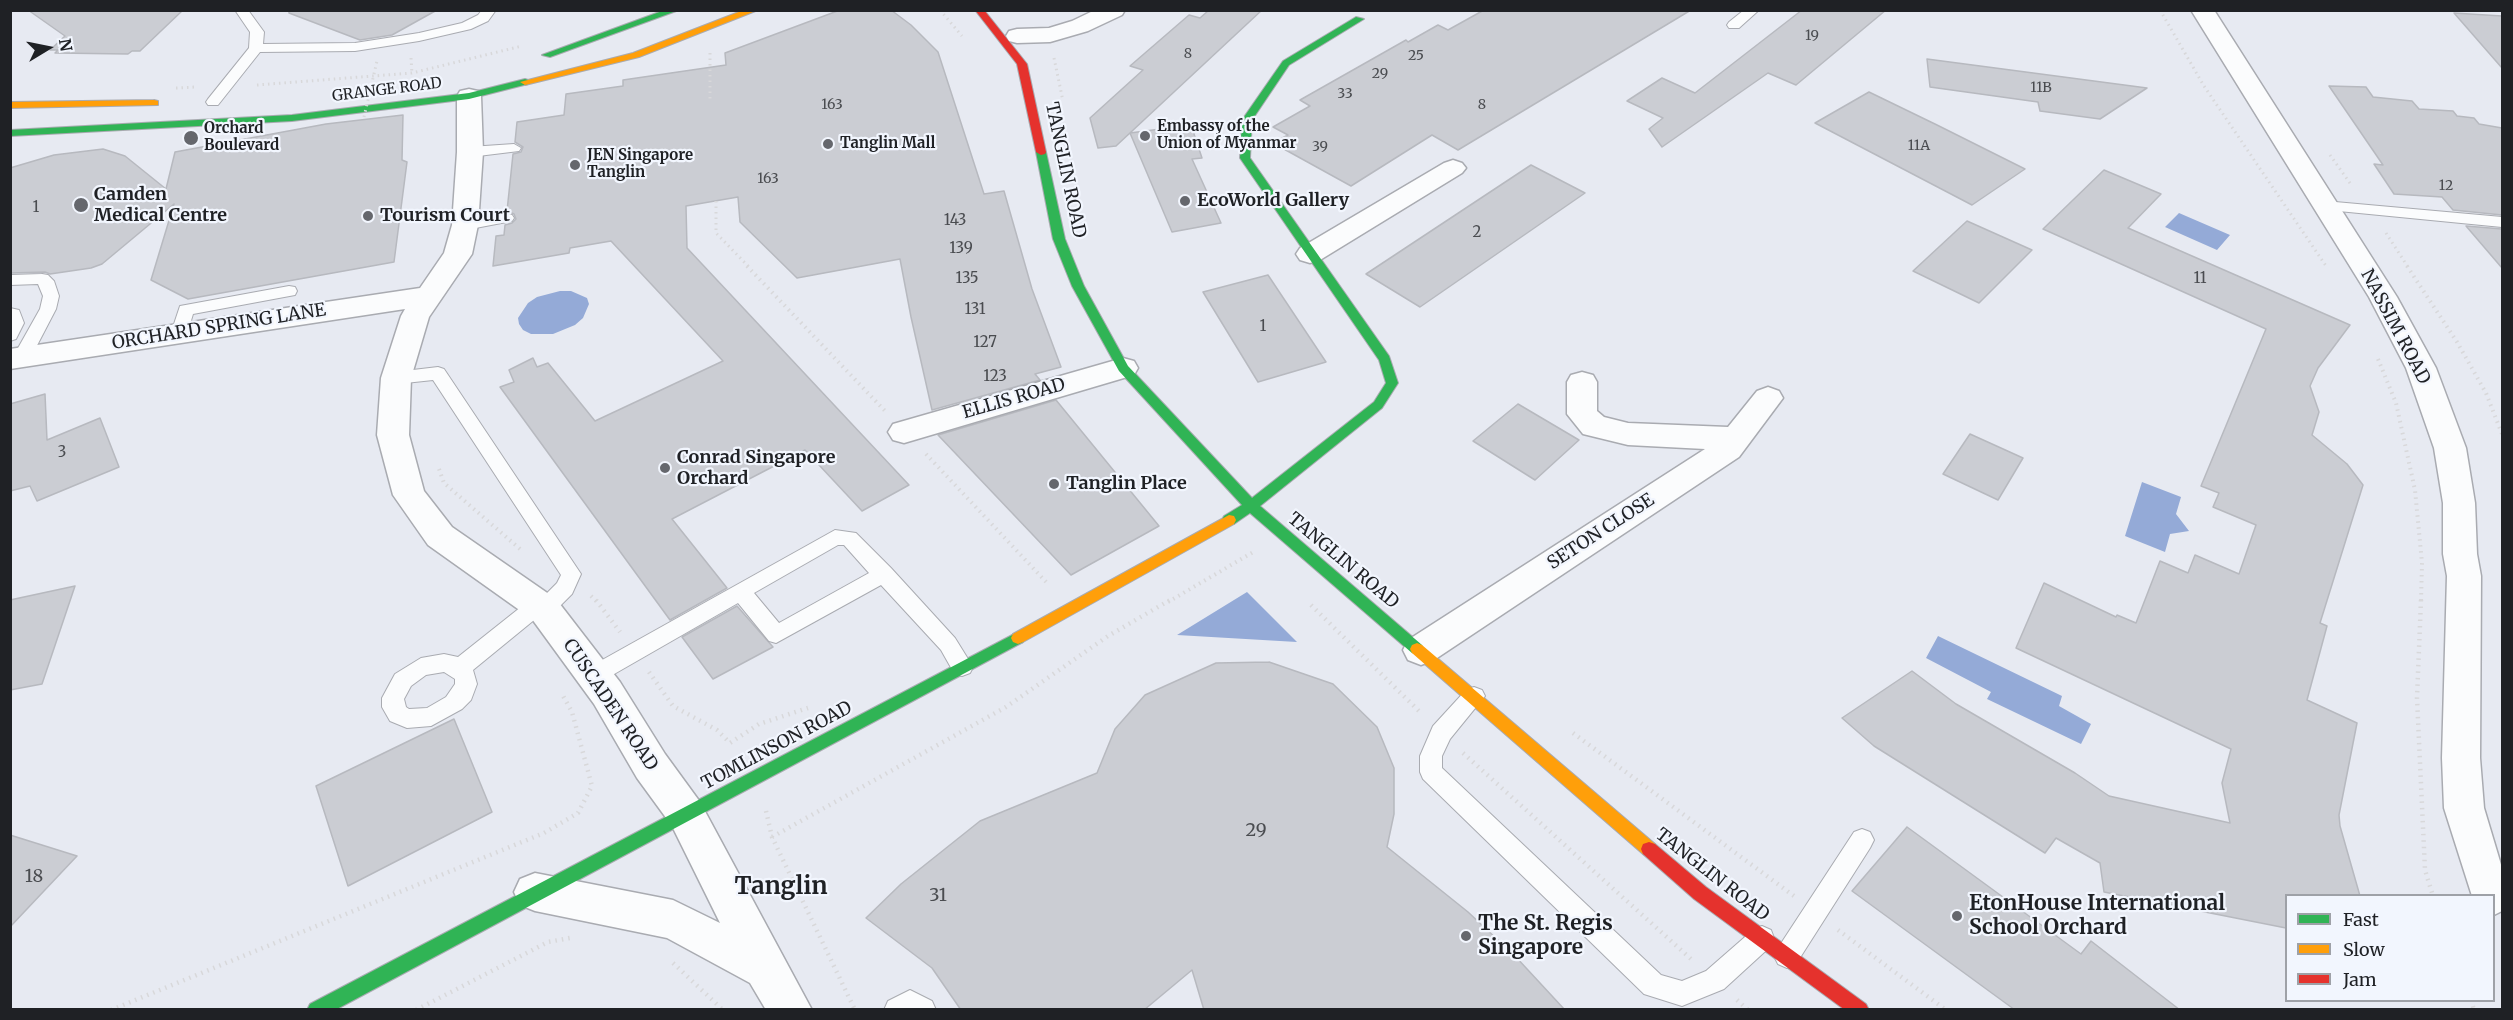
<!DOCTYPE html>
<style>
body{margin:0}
#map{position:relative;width:2513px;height:1020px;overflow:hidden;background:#e7eaf2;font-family:Merriweather,serif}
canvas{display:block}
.frame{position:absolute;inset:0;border:12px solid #1f2125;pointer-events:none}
.legend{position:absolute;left:2285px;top:894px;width:210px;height:108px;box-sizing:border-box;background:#f2f6fe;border:2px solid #9ea1a7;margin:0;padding:8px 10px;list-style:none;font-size:18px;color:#1f2125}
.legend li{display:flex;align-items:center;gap:12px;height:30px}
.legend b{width:30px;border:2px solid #9ea1a7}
.north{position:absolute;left:18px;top:18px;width:60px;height:60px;-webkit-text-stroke:4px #f2f6fe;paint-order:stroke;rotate:80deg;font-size:16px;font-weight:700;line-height:24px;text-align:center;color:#1f2125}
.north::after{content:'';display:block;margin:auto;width:21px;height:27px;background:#1f2125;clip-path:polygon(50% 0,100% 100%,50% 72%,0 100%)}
</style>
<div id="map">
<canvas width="2513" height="1020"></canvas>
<div class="frame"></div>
<ul class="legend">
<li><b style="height:8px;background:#30b455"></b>Fast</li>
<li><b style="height:8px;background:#ff9f0a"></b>Slow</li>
<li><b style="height:8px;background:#e5322d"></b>Jam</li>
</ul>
<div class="north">N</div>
</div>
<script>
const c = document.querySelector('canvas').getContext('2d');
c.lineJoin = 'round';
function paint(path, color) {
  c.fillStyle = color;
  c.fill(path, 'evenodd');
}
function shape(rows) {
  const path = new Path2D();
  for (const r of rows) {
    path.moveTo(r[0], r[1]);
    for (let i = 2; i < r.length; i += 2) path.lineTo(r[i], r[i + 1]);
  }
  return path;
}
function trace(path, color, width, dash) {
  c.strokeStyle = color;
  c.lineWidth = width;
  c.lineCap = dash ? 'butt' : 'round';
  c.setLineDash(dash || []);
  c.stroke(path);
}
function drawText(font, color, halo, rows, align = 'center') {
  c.font = font + ' Merriweather,serif';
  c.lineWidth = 4.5;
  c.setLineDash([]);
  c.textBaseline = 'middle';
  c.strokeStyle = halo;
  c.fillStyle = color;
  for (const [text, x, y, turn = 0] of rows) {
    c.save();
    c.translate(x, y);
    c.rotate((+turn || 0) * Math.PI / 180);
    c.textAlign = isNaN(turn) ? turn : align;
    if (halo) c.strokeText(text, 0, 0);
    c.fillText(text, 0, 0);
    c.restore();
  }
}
const water = shape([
 [2179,213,2230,235,2217,250,2165,227],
 [560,291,571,291,587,298,589,304,583,318,575,325,553,334,531,334,523,330,519,324,518,318,528,303,537,297],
 [2142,482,2181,497,2176,514,2189,531,2170,534,2165,552,2125,536],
 [1247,592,1297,642,1177,635],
 [1938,636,2062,696,2059,706,2091,724,2081,744,1987,699,1991,692,1926,658]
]);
const building = shape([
 [28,10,183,10,140,51,132,51,128,54,55,53,58,50,50,50,65,36,28,10],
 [289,10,437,10,392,35,360,40,289,13,289,10],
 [840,10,891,10,911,25,938,52,984,194,1004,191,1032,289,1061,367,1035,374,1040,380,932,410,911,317,900,259,797,278,740,222,738,197,686,206,687,248,909,485,862,511,805,450,672,519,727,588,670,620,500,387,514,382,509,370,533,358,537,367,548,363,595,421,723,361,611,241,570,248,569,253,493,266,496,236,504,235,505,225,512,223,516,219,514,214,507,211,513,154,521,152,523,147,515,142,517,122,564,115,566,94,623,86,623,80,726,65,725,53,840,10],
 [1209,10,1262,10,1116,146,1098,148,1090,118,1143,70,1130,66,1189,15,1200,18,1209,10],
 [1484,10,1691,10,1458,150,1432,135,1351,186,1273,143,1288,135,1273,127,1310,106,1300,100,1406,40,1408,42,1438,25,1448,30,1484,10],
 [1802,10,1886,10,1796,85,1768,73,1662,147,1649,129,1663,118,1627,101,1662,78,1695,93,1802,10],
 [2454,13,2502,16,2502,68,2454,13],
 [1927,59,2147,88,2100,119,2040,111,2038,102,1930,87,1927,59],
 [2329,86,2366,87,2373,97,2412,101,2419,109,2453,111,2457,116,2474,118,2479,124,2502,128,2502,215,2453,210,2442,197,2394,194,2374,164,2383,165,2329,86],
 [1869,92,1937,125,2025,169,1972,205,1815,123,1869,92],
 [403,115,402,160,407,162,394,262,188,299,151,280,174,204,102,264,91,268,50,274,45,272,10,273,10,168,54,155,103,149,125,156,166,189,175,152,326,124,403,115],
 [1191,125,1202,158,1192,159,1221,223,1172,232,1130,133,1191,125],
 [1531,165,1585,193,1420,307,1366,274,1531,165],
 [2104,170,2161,194,2128,228,2350,325,2318,368,2310,386,2319,412,2312,435,2347,464,2363,485,2320,623,2327,626,2307,700,2357,723,2339,815,2340,826,2360,896,2286,896,2286,928,2104,892,2100,863,2056,838,2045,853,1874,746,1842,718,1912,671,1956,704,2075,773,2109,796,2230,823,2222,783,2231,749,2016,648,2044,583,2116,617,2117,615,2136,623,2160,561,2188,573,2195,555,2239,574,2256,525,2213,507,2219,493,2201,486,2266,329,2043,229,2104,170],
 [1967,221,2032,250,1979,303,1913,271,1967,221],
 [2466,226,2502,229,2502,268,2466,226],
 [1268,275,1326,362,1258,382,1203,292,1268,275],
 [45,394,47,440,100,418,119,467,37,501,30,486,10,491,10,404,45,394],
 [1056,400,1159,526,1071,575,938,435,1056,400],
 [1518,404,1579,440,1535,480,1473,441,1518,404],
 [1970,434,2023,458,1998,500,1943,474,1970,434],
 [75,586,42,684,10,690,10,600,75,586],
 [737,606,773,647,713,679,682,637,737,606],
 [1269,662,1333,684,1377,727,1394,768,1394,814,1387,847,1468,912,1515,956,1565,1010,1204,1010,1192,970,1144,1010,961,1010,932,968,866,918,901,884,980,821,1097,773,1115,729,1145,695,1216,663,1269,662],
 [454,719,492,812,348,886,316,786,454,719],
 [1907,827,2081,954,2091,941,2180,1010,2015,1010,1852,891,1907,827],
 [10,835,77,856,10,927,10,835]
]);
const pathFar2 = shape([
 [940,10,962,36],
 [2160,10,2204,86,2326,266],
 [710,53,710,101],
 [411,58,412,74],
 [1054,58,1063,101],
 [257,85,412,73,522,46],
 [176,88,196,87],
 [2330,155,2352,186],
 [716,201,716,233,749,267],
 [2386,233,2408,267]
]);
const pathFar1 = shape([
 [747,266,886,412],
 [2407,266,2457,342,2486,393,2502,434],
 [2378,359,2396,403,2415,490,2422,563,2421,602],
 [926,454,1048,584],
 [439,469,444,483,520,549],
 [591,596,597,602],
 [1168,602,1255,551]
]);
const path = shape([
 [596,600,620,632],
 [2421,600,2417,698,2425,870,2433,896],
 [1311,605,1421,713],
 [649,672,673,706,717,730,730,743,759,724,808,708],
 [1573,733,1794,896],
 [1463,753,1691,959],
 [766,811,772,837,855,1010],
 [772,837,1006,707,1108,636,1170,600],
 [1838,930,1946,1010],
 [673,963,723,1010],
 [1737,1000,1748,1010],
 [2471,1000,2474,1010],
 [111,1010,544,833,578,813,592,786,572,712,562,694],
 [416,1010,548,942,570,938]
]);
const lane = shape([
 [235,10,248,10,264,32,263,44,355,43,419,33,462,23,478,15,482,10,496,10,488,21,471,29,419,41,355,51,260,52,218,105,208,105,206,102,208,99,249,48,250,32,235,10],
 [1744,10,1759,10,1739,28,1729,28,1727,25,1729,22,1744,10],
 [514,144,521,148,519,151,470,157,462,152,470,147,514,144],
 [2324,201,2502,217,2502,227,2318,209,2316,206,2324,201],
 [506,213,512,215,514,218,512,221,465,230,457,225,465,220,506,213],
 [42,274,48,275,54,281,59,296,56,309,31,357,28,361,22,363,16,361,13,357,40,309,43,296,38,284,10,285,10,275,42,274],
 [289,286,295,287,297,291,295,295,193,314,186,337,174,337,171,333,180,306,289,286],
 [10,308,19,310,24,323,16,339,10,341,10,308],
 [438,367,444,369,581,574,572,594,551,615,544,617,539,616,473,670,477,684,471,700,462,709,431,726,407,728,390,721,382,707,382,698,395,674,421,658,444,654,458,657,531,599,542,598,557,583,561,575,433,380,396,384,390,382,387,378,390,374,396,372,438,367],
 [444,672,455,679,455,684,446,697,427,708,409,709,406,707,404,699,411,686,426,675,444,672],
 [835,530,856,533,891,568,955,638,973,667,970,673,962,676,954,673,941,650,881,585,776,643,769,641,738,603,602,681,594,684,586,681,583,675,586,669,835,530],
 [838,545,844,545,869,573,779,623,754,593,838,545],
 [1474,687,1482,690,1485,696,1450,739,1442,756,1442,768,1661,975,1682,981,1706,971,1753,930,1762,926,1771,930,1774,938,1771,946,1724,989,1682,1006,1644,994,1423,779,1420,772,1420,756,1433,726,1466,690,1474,687],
 [1862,829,1870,832,1874,840,1870,848,1796,964,1787,968,1778,964,1774,956,1778,948,1854,832,1862,829],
 [910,990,932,1001,936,1010,884,1010,888,1001,910,990]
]);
const street = shape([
 [1095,10,1125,10,1122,15,1088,31,1050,42,1017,43,1009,41,1006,36,1009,31,1017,29,1049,28,1072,21,1095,10],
 [2191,10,2214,10,2397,297,2436,368,2466,448,2475,503,2477,554,2481,576,2480,758,2484,808,2502,868,2502,911,2494,915,2494,896,2472,896,2444,808,2442,758,2447,576,2443,554,2443,503,2434,448,2406,368,2369,297,2191,10],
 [469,89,478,91,481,96,483,152,478,225,472,254,429,317,411,378,409,435,424,491,452,527,556,599,620,682,665,754,700,802,812,1010,766,1010,750,983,667,938,535,911,520,905,514,892,520,879,535,873,673,900,720,923,672,826,637,778,594,704,532,619,428,545,393,495,377,435,381,378,401,316,405,309,10,369,10,349,420,288,444,253,452,225,457,152,457,96,460,91,469,89],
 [1453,160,1462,163,1466,168,1462,173,1320,260,1310,263,1300,260,1296,254,1300,248,1444,163,1453,160],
 [1123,358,1134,361,1138,368,1134,375,904,443,893,440,888,432,893,424,1123,358],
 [1582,372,1593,375,1597,382,1597,411,1604,417,1628,423,1728,427,1757,391,1768,387,1779,391,1783,398,1739,457,1434,660,1421,665,1408,660,1403,650,1408,640,1705,449,1628,445,1583,434,1567,414,1567,382,1571,375,1582,372]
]);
const fast = shape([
 [665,10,679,10,550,57,542,55,665,10],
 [1356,17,1364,19,1289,65,1252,120,1250,158,1389,356,1398,383,1382,408,1260,506,1422,645,1424,649,1422,653,1417,655,1412,653,1250,513,1234,524,1224,524,1222,520,1224,516,1242,505,1119,371,1072,286,1053,239,1036,152,1041,149,1046,152,1065,239,1084,286,1128,366,1252,498,1374,402,1386,383,1379,360,1240,158,1242,120,1283,61,1356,17],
 [525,79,528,80,528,84,469,99,292,121,10,136,10,130,292,115,469,93,525,79],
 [1018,632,1023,634,1025,638,1023,642,335,1010,307,1010,310,1004,1018,632]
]);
const slow = shape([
 [744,10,758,10,639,57,525,85,520,82,633,53,744,10],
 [154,100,158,101,158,105,10,108,10,102,154,100],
 [1229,515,1234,516,1236,520,1234,524,1023,642,1018,644,1013,642,1011,638,1013,634,1229,515],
 [1417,643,1422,645,1655,844,1657,849,1655,854,1649,856,1643,854,1412,653,1410,649,1412,645,1417,643]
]);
const jam = shape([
 [975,10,984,10,1027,64,1046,152,1045,154,1041,155,1036,152,1017,64,975,10],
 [1649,842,1655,844,1706,887,1866,1004,1869,1010,1845,1010,1694,899,1643,854,1641,849,1643,844,1649,842]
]);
const pathBridge = shape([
 [364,117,377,61]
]);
const markers = [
 [1145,136,6,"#65676d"],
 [191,138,8,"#65676d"],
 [828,144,6,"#65676d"],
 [575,165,6,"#65676d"],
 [1185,201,6,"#65676d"],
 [81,205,8,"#65676d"],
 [368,216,6,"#65676d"],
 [665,468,6,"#65676d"],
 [1054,484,6,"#65676d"],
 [1957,916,6,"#65676d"],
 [1466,936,6,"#65676d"]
];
const farNumbernames = [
 ["19",1812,36],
 ["8",1188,54],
 ["25",1416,56],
 ["29",1380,74],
 ["11B",2041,88],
 ["33",1345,94],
 ["163",832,105],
 ["8",1482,105],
 ["11A",1919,146],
 ["39",1320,147],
 ["163",768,179],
 ["12",2446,186]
];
const farStreetnames = [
 ["GRANGE ROAD",387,90,-7]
];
const farPoinames = [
 ["Embassy of the",1157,127],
 ["Union of Myanmar",1157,144],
 ["Orchard",204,129],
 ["Boulevard",204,146],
 ["Tanglin Mall",840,144],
 ["JEN Singapore",587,156],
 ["Tanglin",587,173]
];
const numberNames = [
 ["1",36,208],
 ["143",955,221],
 ["2",1477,233],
 ["139",961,249],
 ["135",967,279],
 ["11",2200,279],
 ["131",975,310],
 ["1",1263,327],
 ["127",985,343],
 ["123",995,377],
 ["3",62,453]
];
const streetNames = [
 ["TANGLIN ROAD",1065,170,78],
 ["ORCHARD SPRING LANE",219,327,-9],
 ["NASSIM ROAD",2395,327,62],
 ["ELLIS ROAD",1014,399,-16],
 ["SETON CLOSE",1601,532,-33],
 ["TANGLIN ROAD",1343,561,40],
 ["CUSCADEN ROAD",610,705,56],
 ["TOMLINSON ROAD",777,746,-28],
 ["TANGLIN ROAD",1712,875,38]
];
const poiNames = [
 ["Camden",94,195],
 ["Medical Centre",94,216],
 ["EcoWorld Gallery",1197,201],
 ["Tourism Court",380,216],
 ["Conrad Singapore",677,458],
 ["Orchard",677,479],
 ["Tanglin Place",1066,484]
];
const nearNumbernames = [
 ["29",1256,831],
 ["18",34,877],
 ["31",938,896]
];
const nearPoinames = [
 ["EtonHouse International",1969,904],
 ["School Orchard",1969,928],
 ["The St. Regis",1478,924],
 ["Singapore",1478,948]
];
const nearNeighbourhoodnames = [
 ["Tanglin",781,887]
];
paint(water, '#94aad7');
paint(building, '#cbcdd3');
trace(building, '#b7b9bf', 1.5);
trace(lane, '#a9abb1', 2);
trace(street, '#a9abb1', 3);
trace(fast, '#a9abb1', 2);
trace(slow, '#a9abb1', 2);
trace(jam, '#a9abb1', 2);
trace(pathFar2, '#d8d8da', 3, [1.5, 4]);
trace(pathFar1, '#d8d8da', 4, [1.5, 4.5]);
trace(path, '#d8d8da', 4.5, [1.5, 5]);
paint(lane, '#fbfcfd');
paint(street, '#fbfcfd');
paint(fast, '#30b455');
paint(slow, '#ff9f0a');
paint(jam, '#e5322d');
trace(pathBridge, '#d8d8da', 3, [1.5, 4]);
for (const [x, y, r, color] of markers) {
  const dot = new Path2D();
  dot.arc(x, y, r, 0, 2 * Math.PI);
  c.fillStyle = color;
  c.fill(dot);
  trace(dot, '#f2f6fe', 2);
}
drawText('14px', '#4a4c50', null, farNumbernames);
drawText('15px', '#1f2125', '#f2f6fe', farStreetnames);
drawText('bold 15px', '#1f2125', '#f2f6fe', farPoinames, 'left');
drawText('15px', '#4a4c50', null, numberNames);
drawText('18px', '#1f2125', '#f2f6fe', streetNames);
drawText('bold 18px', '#1f2125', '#f2f6fe', poiNames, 'left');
drawText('18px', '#4a4c50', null, nearNumbernames);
drawText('bold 21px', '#1f2125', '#f2f6fe', nearPoinames, 'left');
drawText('bold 24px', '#1f2125', '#f2f6fe', nearNeighbourhoodnames);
</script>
